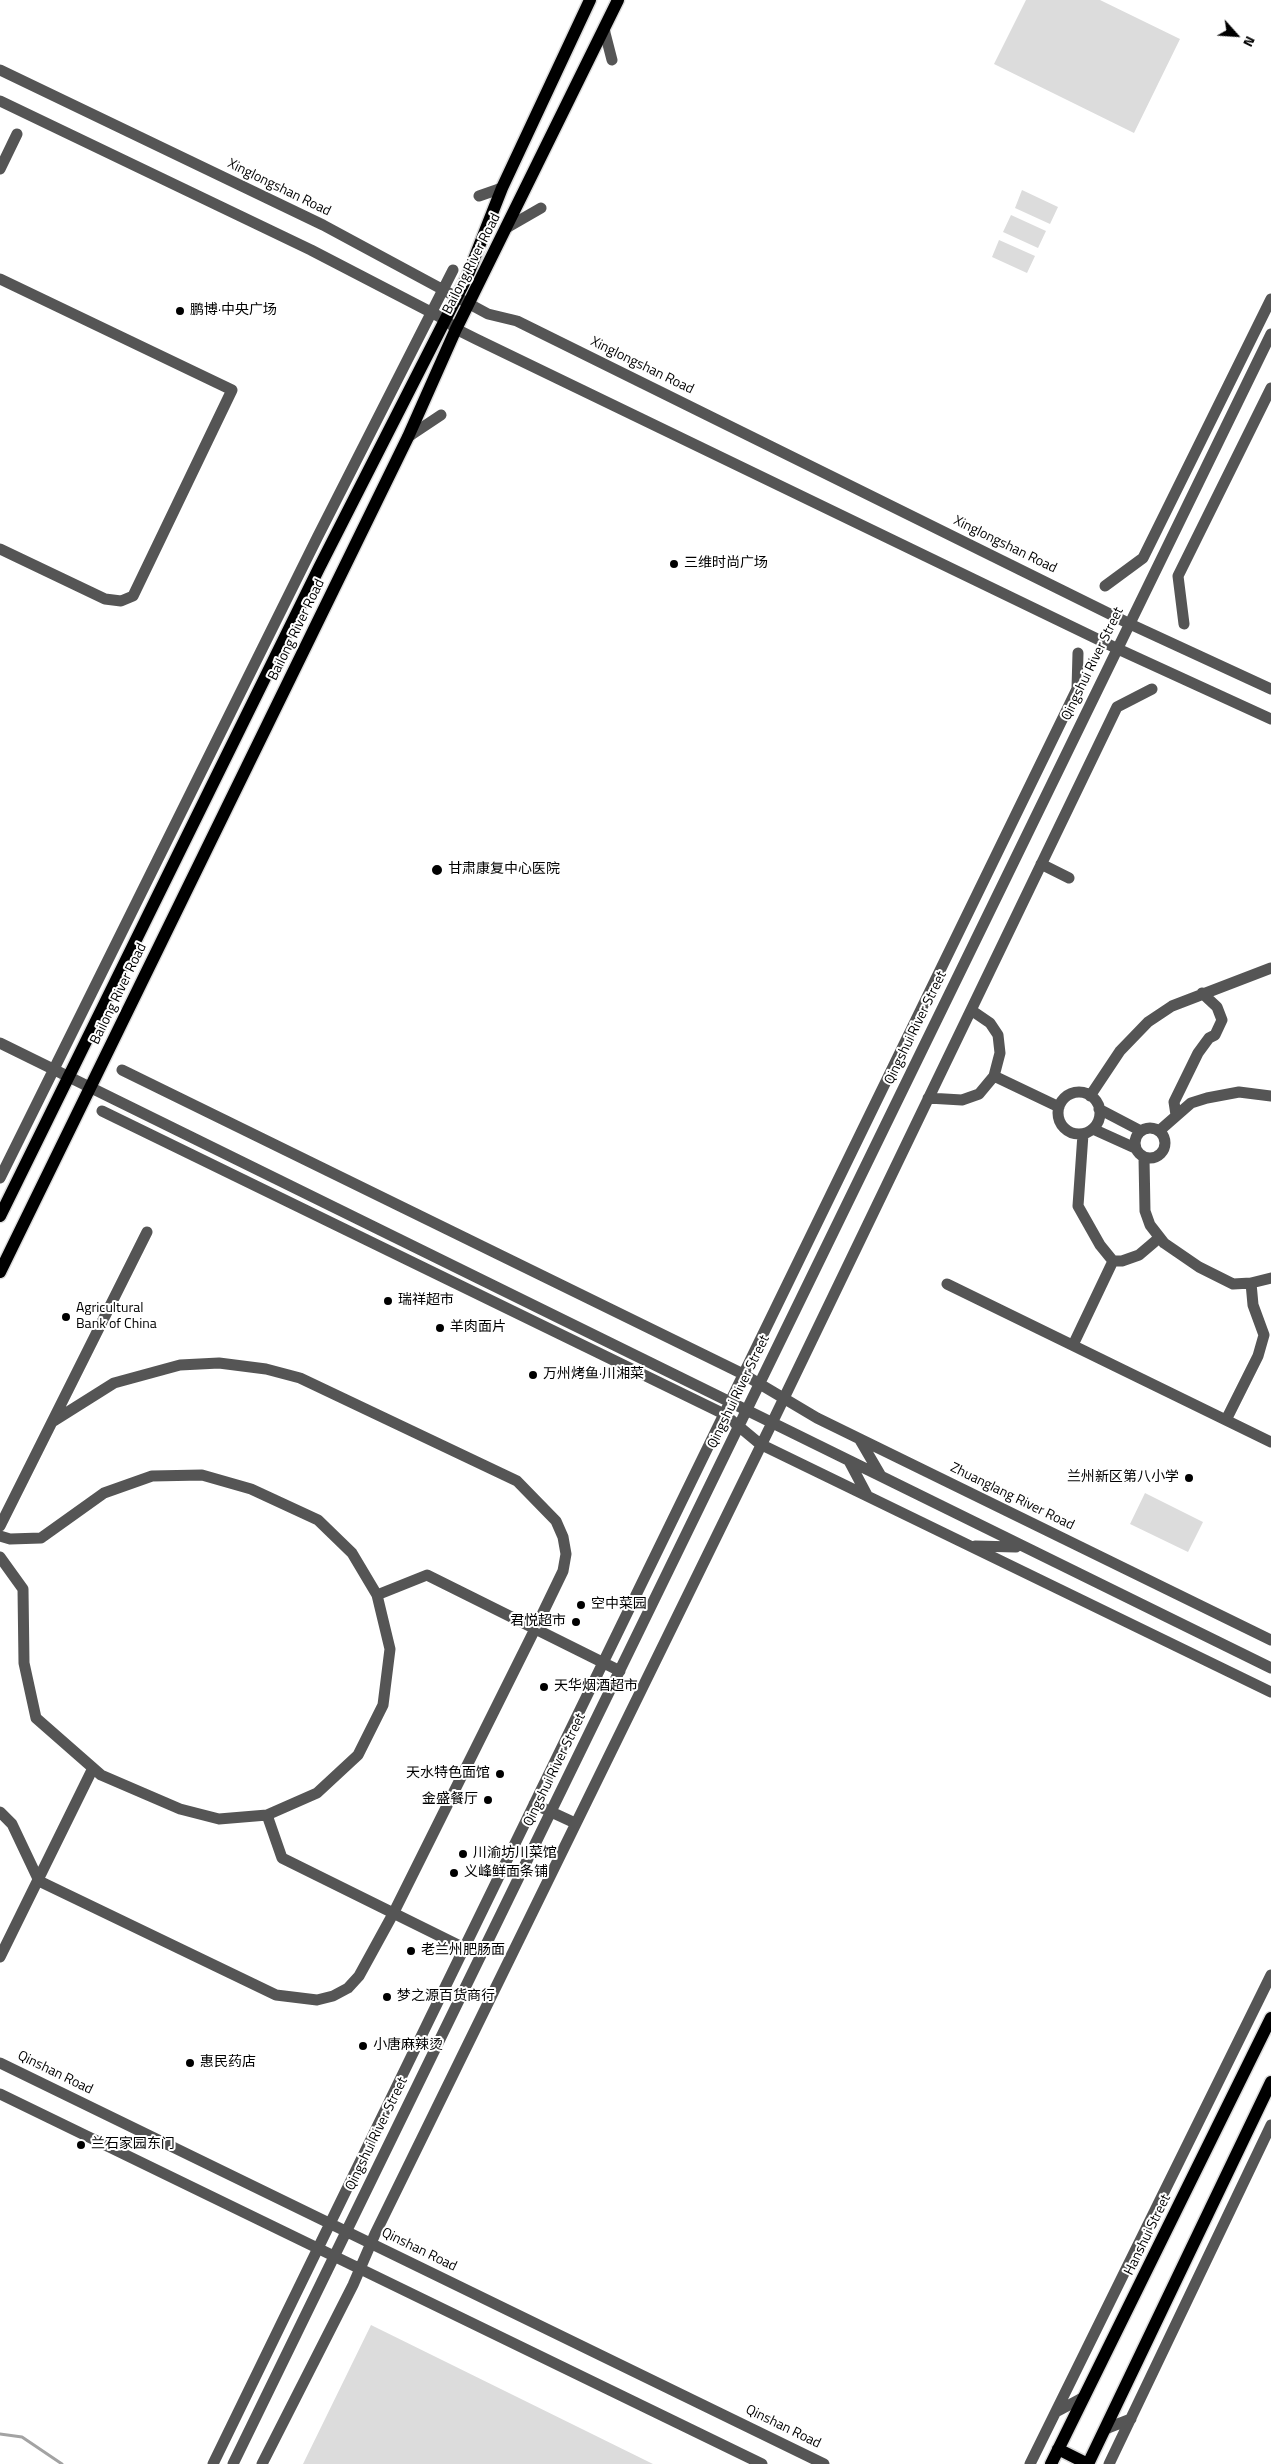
<!DOCTYPE html>
<meta charset="utf-8">
<style>
body{margin:0}
#map{position:relative;width:1271px;height:2464px;overflow:hidden;background:#fff;font-family:"Titillium Web",sans-serif}
canvas{display:block}
.north{position:absolute;left:1211px;top:10px;width:50px;height:50px;-webkit-text-stroke:4px #fff;paint-order:stroke;rotate:116deg;font-size:14px;font-weight:700;line-height:20px;text-align:center;color:#000}
.north::after{content:'';display:block;margin:auto;width:18px;height:22px;background:#000;clip-path:polygon(50% 0,100% 100%,50% 72%,0 100%)}
</style>
<div id="map">
<canvas width="1271" height="2464"></canvas>
<div class="north">N</div>
</div>
<script>
const c = document.querySelector('canvas').getContext('2d');
c.lineJoin = 'round';
function paint(path, color) {
  c.fillStyle = color;
  c.fill(path, 'evenodd');
}
function shape(rows) {
  const path = new Path2D();
  for (const r of rows) {
    if (r.length === 3) {
      path.moveTo(r[0] + r[2], r[1]);
      path.arc(r[0], r[1], r[2], 0, 2 * Math.PI);
      continue;
    }
    path.moveTo(r[0], r[1]);
    for (let i = 2; i < r.length; i += 2) path.lineTo(r[i], r[i + 1]);
  }
  return path;
}
function trace(path, color, width, dash) {
  c.strokeStyle = color;
  c.lineWidth = width;
  c.lineCap = dash ? 'butt' : 'round';
  c.setLineDash(dash || []);
  c.stroke(path);
}
function drawText(font, color, halo, rows, align = 'center') {
  c.font = font + ' "Titillium Web","Noto Sans SC",sans-serif';
  c.lineWidth = 4;
  c.setLineDash([]);
  c.textBaseline = 'middle';
  c.strokeStyle = halo;
  c.fillStyle = color;
  for (const [text, x, y, turn = 0] of rows) {
    c.save();
    c.translate(x, y);
    c.rotate((+turn || 0) * Math.PI / 180);
    c.textAlign = isNaN(turn) ? turn : align;
    if (halo) c.strokeText(text, 0, 0);
    c.fillText(text, 0, 0);
    c.restore();
  }
}
const green = shape([
 [1026,0,1100,0,1180,39,1134,133,994,64],
 [1022,190,1058,207,1050,224,1015,208],
 [1011,215,1046,231,1038,248,1003,232],
 [999,240,1035,256,1027,273,992,257],
 [1145,1493,1203,1522,1188,1552,1130,1524],
 [371,2325,653,2464,303,2464]
]);
const stream = shape([
 [0,2434,22,2437,62,2464]
]);
const minor = shape([
 [604,29,612,60],
 [0,70,323,225,488,314,517,321,1130,624,1271,689],
 [0,101,311,250,446,320,456,329,476,339,1118,649,1271,719],
 [0,169,17,134],
 [479,196,502,188],
 [508,227,541,208],
 [0,279,232,390,133,596,121,601,105,599,0,549],
 [408,437,441,415],
 [1105,586,1143,558,1271,299],
 [1184,624,1178,576,1271,388],
 [1041,864,1069,878],
 [0,1043,1271,1668],
 [122,1070,743,1374,817,1418,1271,1640],
 [994,1076,1059,1107],
 [1079,1113,21],
 [1090,1096,1120,1051,1148,1022,1172,1006,1271,968],
 [928,1098,962,1100,979,1094,994,1076,1000,1053,998,1035,990,1023,971,1010],
 [1099,1109,1141,1131],
 [102,1111,724,1414,760,1444,1271,1692],
 [1176,1115,1174,1102,1198,1053,1209,1038,1215,1035,1222,1020,1217,1007,1202,993],
 [1150,1143,15],
 [1093,1129,1135,1148],
 [1159,1131,1191,1103,1207,1098,1239,1092,1271,1096],
 [1083,1134,1078,1206,1100,1245,1113,1261],
 [1144,1158,1145,1211,1150,1225,1164,1243,1199,1267,1233,1284,1251,1283,1271,1278],
 [0,1178,317,538,453,270],
 [1113,1261,1122,1261,1139,1255,1159,1238],
 [947,1284,1271,1442],
 [1073,1345,1113,1261],
 [1226,1420,1258,1356,1264,1335,1253,1305,1251,1283],
 [860,1440,881,1476],
 [849,1461,867,1495],
 [0,1526,147,1232],
 [0,1536,10,1539,41,1538,104,1493,152,1476,202,1475,251,1489,318,1520,352,1553,377,1595,390,1649,383,1705,358,1755,317,1793,267,1815,219,1819,180,1809,101,1775,36,1718,24,1663,23,1589,0,1557],
 [975,1546,1016,1547],
 [377,1595,427,1575,620,1671],
 [534,1804,575,1823],
 [0,1812,12,1824,39,1881,276,1995,317,2000,333,1996,348,1988,359,1976,393,1914,535,1629,563,1571,566,1554,563,1537,556,1521,517,1481,300,1378,266,1369,219,1363,180,1365,114,1383,52,1422],
 [267,1815,282,1858,464,1948],
 [0,1957,93,1768],
 [0,2063,824,2464],
 [0,2094,762,2464],
 [1056,2412,1084,2397],
 [1105,2429,1131,2419],
 [213,2464,1077,689,1078,653],
 [233,2464,1271,334],
 [262,2464,353,2285,375,2234,772,1423,1117,707,1152,689],
 [1030,2464,1271,1975],
 [1109,2464,1271,2125]
]);
const major = shape([
 [0,1216,319,568,467,277,502,188,590,0],
 [0,1272,408,437,456,329,618,0],
 [1058,2449,1088,2464],
 [1051,2464,1271,2018],
 [1088,2464,1271,2082]
]);
const markers = [
 [180,311,5,"#000"],
 [674,564,5,"#000"],
 [437,870,6,"#000"],
 [388,1301,5,"#000"],
 [66,1317,5,"#000"],
 [440,1328,5,"#000"],
 [533,1375,5,"#000"],
 [1189,1478,5,"#000"],
 [581,1605,5,"#000"],
 [576,1622,5,"#000"],
 [544,1687,5,"#000"],
 [500,1774,5,"#000"],
 [488,1800,5,"#000"],
 [463,1854,5,"#000"],
 [454,1873,5,"#000"],
 [411,1951,5,"#000"],
 [387,1997,5,"#000"],
 [363,2046,5,"#000"],
 [190,2063,5,"#000"],
 [81,2145,5,"#000"]
];
const streetNames = [
 ["Xinglongshan Road",279,188,26],
 ["Bailong River Road",472,264,-63],
 ["Xinglongshan Road",642,366,26],
 ["Xinglongshan Road",1005,545,26],
 ["Bailong River Road",297,630,-64],
 ["Qingshui River Street",1093,664,-64],
 ["Bailong River Road",119,994,-64],
 ["Qingshui River Street",916,1028,-64],
 ["Qingshui River Street",739,1392,-64],
 ["Zhuanglang River Road",1012,1497,26],
 ["Qingshui River Street",555,1770,-64],
 ["Qinshan Road",55,2073,26],
 ["Qingshui River Street",377,2134,-64],
 ["Hanshui Street",1148,2235,-64],
 ["Qinshan Road",419,2250,26],
 ["Qinshan Road",783,2427,26]
];
const poiNames = [
 ["鹏博·中央广场",190,311],
 ["三维时尚广场",684,564],
 ["甘肃康复中心医院",448,870],
 ["瑞祥超市",398,1301],
 ["Agricultural",76,1309],
 ["Bank of China",76,1325],
 ["羊肉面片",450,1328],
 ["万州烤鱼·川湘菜",543,1375],
 ["兰州新区第八小学",1179,1478,"right"],
 ["空中菜园",591,1605],
 ["君悦超市",566,1622,"right"],
 ["天华烟酒超市",554,1687],
 ["天水特色面馆",490,1774,"right"],
 ["金盛餐厅",478,1800,"right"],
 ["川渝坊川菜馆",473,1854],
 ["义峰鲜面条铺",464,1873],
 ["老兰州肥肠面",421,1951],
 ["梦之源百货商行",397,1997],
 ["小唐麻辣烫",373,2046],
 ["惠民药店",200,2063],
 ["兰石家园东门",91,2145]
];
paint(green, '#dcdcdc');
trace(stream, '#a3a3a3', 3);
trace(major, '#dbdbdb', 15);
trace(minor, '#555', 11);
trace(major, '#000', 12);
for (const [x, y, r, color] of markers) {
  const dot = new Path2D();
  dot.arc(x, y, r, 0, 2 * Math.PI);
  c.fillStyle = color;
  c.fill(dot);
  trace(dot, '#fff', 2);
}
drawText('14px', '#000', '#fff', streetNames);
drawText('14px', '#000', '#fff', poiNames, 'left');
</script>
